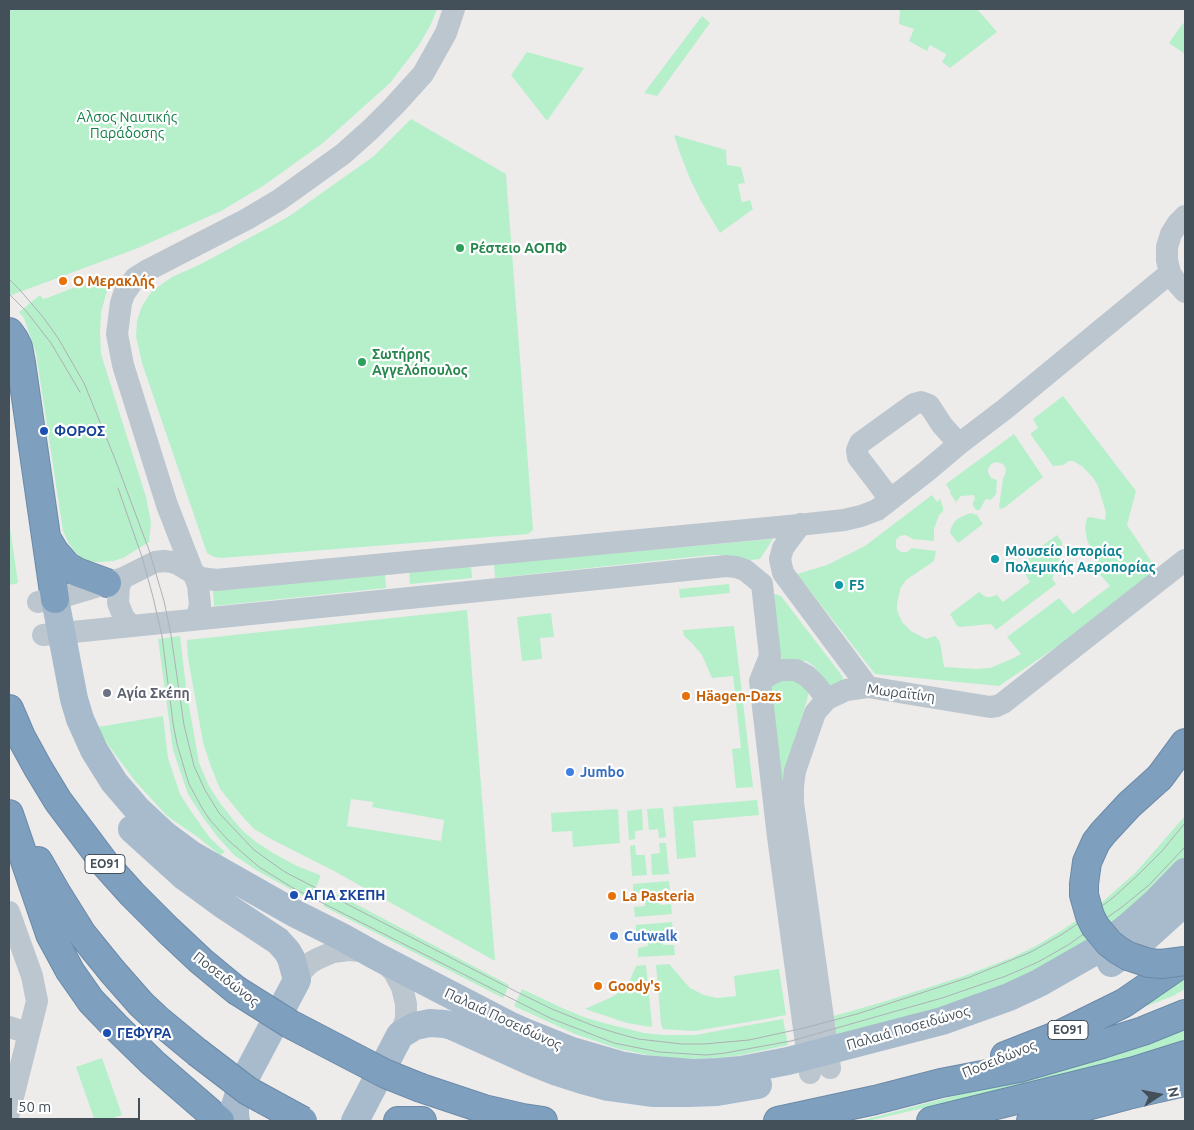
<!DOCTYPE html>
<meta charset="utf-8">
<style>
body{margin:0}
#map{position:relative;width:1194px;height:1130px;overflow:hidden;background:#eeebeb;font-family:Ubuntu,sans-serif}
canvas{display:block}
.frame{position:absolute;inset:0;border:10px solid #434f59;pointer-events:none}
.north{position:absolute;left:1134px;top:1070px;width:50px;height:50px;-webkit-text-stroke:4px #fff;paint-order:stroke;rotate:79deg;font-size:14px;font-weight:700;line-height:20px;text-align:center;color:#434f59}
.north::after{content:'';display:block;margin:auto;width:18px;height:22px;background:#434f59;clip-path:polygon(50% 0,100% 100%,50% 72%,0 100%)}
.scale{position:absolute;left:10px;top:1098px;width:130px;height:22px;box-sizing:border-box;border:2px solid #434f59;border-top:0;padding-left:6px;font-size:15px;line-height:18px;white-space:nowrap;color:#434f59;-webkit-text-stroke:4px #fff;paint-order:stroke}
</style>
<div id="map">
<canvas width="1194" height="1130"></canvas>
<div class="frame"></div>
<div class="north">N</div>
<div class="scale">50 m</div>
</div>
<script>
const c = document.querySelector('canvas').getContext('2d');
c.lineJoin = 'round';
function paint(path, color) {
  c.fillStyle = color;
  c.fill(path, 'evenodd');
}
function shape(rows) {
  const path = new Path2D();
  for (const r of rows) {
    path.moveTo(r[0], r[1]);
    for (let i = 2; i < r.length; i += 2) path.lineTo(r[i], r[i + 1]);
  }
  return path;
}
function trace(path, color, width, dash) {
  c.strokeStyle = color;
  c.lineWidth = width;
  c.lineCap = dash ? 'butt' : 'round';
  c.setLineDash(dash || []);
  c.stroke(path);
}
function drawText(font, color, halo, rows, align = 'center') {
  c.font = font + ' Ubuntu,sans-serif';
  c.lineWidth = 4.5;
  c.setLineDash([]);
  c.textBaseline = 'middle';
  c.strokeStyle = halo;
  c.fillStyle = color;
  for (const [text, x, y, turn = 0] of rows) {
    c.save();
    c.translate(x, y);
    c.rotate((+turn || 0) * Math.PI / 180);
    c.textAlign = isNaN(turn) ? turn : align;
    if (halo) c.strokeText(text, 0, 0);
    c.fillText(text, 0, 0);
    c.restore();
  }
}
const green = shape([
 [9,9,437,9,431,24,419,45,390,83,323,143,263,186,221,211,138,248,9,296],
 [900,9,977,9,997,32,950,68,942,62,946,55,947,56,946,54,930,45,927,51,909,41,914,29,899,24],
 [702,16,710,23,657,96,644,93],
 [1183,23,1185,25,1185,54,1169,43],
 [527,52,584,68,547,121,511,75],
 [411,119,506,174,533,530,528,534,221,558,214,557,207,553,142,363,136,337,137,321,142,306,152,291,172,277,201,264,288,217,374,156],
 [674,135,726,150,727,165,741,167,745,183,738,184,742,203,743,202,750,200,753,209,720,233,701,201,690,179,680,153],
 [99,278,111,283,106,294,101,313,100,332,101,354,146,497,151,522,149,542,123,558,113,561,101,562,93,562,83,559,75,552,68,542,63,531,36,353,24,318,19,312,40,295,43,299,47,298],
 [1063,396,1136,491,1127,525,1161,576,999,686,875,674,797,574,827,565,865,546,932,495,937,502,940,499,943,507,943,511,939,515,934,529,934,541,912,539,910,537,905,535,900,536,896,540,896,548,901,552,907,552,912,548,936,551,934,561,906,580,901,587,897,603,897,610,902,622,911,631,926,639,935,636,940,642,944,667,976,669,990,668,1014,658,1021,654,1007,637,1059,598,1073,614,1110,586,1097,571,1095,557,1087,540,1085,527,1087,518,1090,517,1105,520,1106,513,1098,486,1094,479,1083,467,1073,461,1069,461,1063,465,1053,466,1031,435,1031,433,1038,428,1033,419],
 [1014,434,1043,477,1004,508,1000,509,999,507,1003,478,1005,475,1006,469,1003,464,996,462,991,464,988,469,988,472,991,478,997,480,996,494,991,500,987,499,985,500,980,510,976,510,973,506,973,502,975,499,974,495,961,496,956,502,950,493,951,492,946,484],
 [970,513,977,515,983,524,958,543,950,533,951,528,955,521,959,518],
 [9,520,18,583,9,585],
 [1057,535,1062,542,1061,556,1052,579,1056,584,996,630,991,624,960,627,957,626,950,614,979,592,986,597,990,597,997,595,1003,602,1030,582,1025,574,1030,565,1028,556],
 [773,539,760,559,751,560,738,557,727,555,711,555,495,578,494,564],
 [471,565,472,578,410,584,409,570],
 [385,574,386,588,214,606,213,591],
 [729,584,730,593,680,598,679,589],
 [775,594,781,596,843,677,842,682,827,687,814,666,806,661,779,660,773,595],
 [467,610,495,961,334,871,271,839,254,829,242,816,220,789,210,764,203,742,188,658,187,640],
 [351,799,373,802,372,807,444,820,441,841,347,826],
 [551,613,554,637,540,638,542,659,522,661,517,617],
 [734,626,753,787,736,788,732,749,741,748,733,676,712,678,702,655,692,643,684,636,683,630],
 [180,636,187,695,197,751,199,763,209,786,220,803,235,822,243,831,256,842,273,853,297,866,320,875,320,878,310,900,256,870,234,855,216,835,202,816,188,794,173,750,158,639],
 [795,678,809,691,807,700,791,752,783,783,770,692,773,683],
 [163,716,168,758,180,794,190,810,210,838,225,852,220,855,199,838,167,816,135,781,103,738,98,727],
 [757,800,759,815,693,821,696,857,677,859,673,807],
 [663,808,666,837,659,838,658,829,649,830,647,809],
 [618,809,620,843,573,847,572,831,552,832,551,813],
 [642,809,643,830,635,831,635,839,629,840,627,811],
 [1185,816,1185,858,1107,930,1029,976,905,1020,837,1038,834,1016,883,1002,964,976,1011,958,1036,946,1064,929,1100,904,1136,872],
 [659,843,666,843,669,874,652,875,651,854,660,853],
 [635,845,636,855,645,855,647,875,632,876,630,846],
 [669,881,670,890,659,892,660,905,671,904,672,914,635,917,634,907,645,906,644,893,633,893,633,884],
 [331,891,509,985,503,998,323,906],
 [672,922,673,931,662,932,663,945,674,945,675,955,638,957,638,948,648,946,647,933,636,934,636,925],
 [669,964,690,988,704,995,717,998,736,996,734,976,779,969,786,1015,760,1020,694,1031,663,1029,661,1024,656,965],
 [646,965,652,1025,651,1027,627,1023,585,1009,614,996,623,988,630,980,636,966],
 [1185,967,1185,989,1173,996,1125,1014],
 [522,989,560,1007,581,1016,600,1022,644,1033,664,1035,695,1035,783,1019,788,1045,736,1056,713,1058,687,1059,664,1057,648,1055,619,1049,575,1034,514,1006],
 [1185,1022,1185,1043,1131,1060,867,1121,860,1121,976,1090],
 [102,1058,122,1115,103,1121,95,1121,76,1067]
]);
const minor = shape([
 [1185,216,1178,223,1171,234,1167,247,1167,260,1170,273,1177,283,1185,292],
 [890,499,858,457,857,450,860,443,914,404,921,402,929,405,942,425,959,444],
 [801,524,783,548,780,559,783,573,868,687],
 [123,578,119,586,118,603,124,618,132,626],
 [762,584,770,656,760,681,778,837,810,1073],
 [38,602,55,599,89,589,123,578,155,562,164,561,172,562,178,564,201,578,216,580,789,526,844,520,861,516,877,510,927,471,959,444,1005,409,1170,273],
 [194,619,198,613,200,605,198,585,167,505,123,365,117,334,121,303,124,294,135,278,146,271,247,219,279,200,343,154,371,129,394,106,423,74,446,33,454,9],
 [43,635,726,566,736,567,745,570,762,584],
 [760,681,773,673,781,670,796,670,807,676,816,685,827,699],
 [9,912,32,976,37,1001,9,1113],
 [297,980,303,970,310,963,317,959,333,952,349,950,361,951,376,956,387,965,394,972,402,987,406,1004,406,1019,400,1035],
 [9,1027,29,1033],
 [830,1068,793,803,793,786,795,771,815,713,819,708,827,699,840,693,846,690,868,687,990,707,997,706,1003,703,1185,560]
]);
const major = shape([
 [55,599,74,699,80,719,94,750,114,782,138,810,165,835,192,855,296,914,342,937,376,956,509,1025,527,1033,572,1051,620,1065,643,1069,692,1073,717,1072,741,1070,788,1061,942,1021,1009,997,1039,983,1102,947,1130,925,1156,902,1185,872],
 [132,829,185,877,222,904,278,941,287,951,291,958,297,980,242,1084,235,1106,235,1115,236,1121],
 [1111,963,1142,941,1185,902],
 [355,1121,400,1035,415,1026,430,1023,445,1024,452,1026,532,1062,557,1072,582,1080,608,1087,652,1093,689,1093,717,1092,758,1085]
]);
const highway = shape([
 [9,332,14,339,18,347,21,363,55,599],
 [47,539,54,551,67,566,77,572,107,583],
 [9,709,21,737,38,768,58,801,106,865,132,894,168,930,201,961,236,990],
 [1160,777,1185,743],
 [9,814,50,934,70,971,91,1001,115,1026,153,1063,220,1121],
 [38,861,57,894,82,934,112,971,141,1004,157,1019,197,1052],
 [1005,1056,1061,1034,1124,1003,1185,961],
 [421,1088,484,1109,523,1118,543,1121],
 [398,1121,422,1121],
 [778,1121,875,1100,941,1083,1019,1068,1102,1044,1143,1031,1185,1014],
 [931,1121,1134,1071,1185,1055],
 [1031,1121,1128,1095,1185,1082]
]);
const tram = shape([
 [9,279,19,289,43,317,58,338,84,383,115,459,149,550,164,601,171,635,184,725,194,766,205,790,219,813,254,850,285,872,515,991,552,1009,594,1026,616,1033,638,1039,682,1044,704,1044,749,1040,804,1028,857,1014,970,977,1031,952,1061,935,1089,916,1115,896,1139,874,1162,851,1185,823],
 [9,294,26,311,51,343,80,392],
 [118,488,142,557,153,597,162,636,173,723,177,744,185,771,189,784,202,808,210,820,228,840,259,867,293,888,550,1018,614,1043,659,1052,706,1055,725,1053,791,1041,942,998,1006,976,1038,962,1068,945,1122,907,1149,885,1185,847]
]);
const highwayBridge = shape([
 [1160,777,1129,805,1103,833,1096,842,1087,862,1084,884,1084,895,1090,916,1095,926,1109,943,1118,950,1128,956,1149,963,1161,964,1185,961],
 [236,990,290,1024,386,1074,421,1088],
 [197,1052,248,1091,303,1121]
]);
const markers = [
 [460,248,5,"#2e9e5b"],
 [63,281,5,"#e8710a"],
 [362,362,5,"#2e9e5b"],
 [44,431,5,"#1a4fb4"],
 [995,559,5,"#0f9aa8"],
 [839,585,5,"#0f9aa8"],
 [107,693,5,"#6b7280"],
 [686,696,5,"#e8710a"],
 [570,772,5,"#3f7fe0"],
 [294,895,5,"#1a4fb4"],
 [612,896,5,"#e8710a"],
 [614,936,5,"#3f7fe0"],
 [598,986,5,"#e8710a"],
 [107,1033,5,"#1a4fb4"]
];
const shields = [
 [105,864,40],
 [1068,1030,40]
];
const shieldNames = [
 ["ΕΟ91",105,864],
 ["ΕΟ91",1068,1030]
];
const parkNames = [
 ["Αλσος Ναυτικής",127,117],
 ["Παράδοσης",127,133]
];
const leisureNames = [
 ["Ρέστειο ΑΟΠΦ",470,248],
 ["Σωτήρης",372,354],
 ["Αγγελόπουλος",372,370]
];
const foodNames = [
 ["Ο Μερακλής",73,281],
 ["Häagen-Dazs",696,696],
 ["La Pasteria",622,896],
 ["Goody's",608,986]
];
const transitNames = [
 ["ΦΟΡΟΣ",54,431],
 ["ΑΓΙΑ ΣΚΕΠΗ",304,895],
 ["ΓΕΦΥΡΑ",117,1033]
];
const cultureNames = [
 ["Μουσείο Ιστορίας",1005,551],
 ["Πολεμικής Αεροπορίας",1005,567],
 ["F5",849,585]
];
const worshipNames = [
 ["Αγία Σκέπη",117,693]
];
const streetNames = [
 ["Μωραϊτίνη",901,693,7],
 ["Ποσειδώνος",226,979,38],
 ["Παλαιά Ποσειδώνος",503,1019,25],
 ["Παλαιά Ποσειδώνος",908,1028,-16],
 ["Ποσειδώνος",999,1059,-22]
];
const shopNames = [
 ["Jumbo",580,772],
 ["Cutwalk",624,936]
];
paint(green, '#b5f0ca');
trace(highway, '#6a8aa9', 30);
trace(minor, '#bbc6cf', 22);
trace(major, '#a8bbcd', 28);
trace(highway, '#7f9fbe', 28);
trace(tram, '#adb0b6', 1);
trace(highwayBridge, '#6a8aa9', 30, []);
trace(highwayBridge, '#7f9fbe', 28);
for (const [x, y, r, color] of markers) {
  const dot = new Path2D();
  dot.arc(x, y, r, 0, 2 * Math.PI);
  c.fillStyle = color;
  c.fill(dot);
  trace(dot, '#fff', 2);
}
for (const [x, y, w] of shields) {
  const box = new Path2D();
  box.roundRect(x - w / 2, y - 9.5, w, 19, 4);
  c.fillStyle = '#fff';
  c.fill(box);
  trace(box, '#434f59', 1);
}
drawText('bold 12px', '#434f59', null, shieldNames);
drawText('14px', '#117d45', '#fff', parkNames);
drawText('bold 14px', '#27864d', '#fff', leisureNames, 'left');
drawText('bold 14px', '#c56008', '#fff', foodNames, 'left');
drawText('bold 14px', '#164399', '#fff', transitNames, 'left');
drawText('bold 14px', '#0d838f', '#fff', cultureNames, 'left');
drawText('bold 14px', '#5b616d', '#fff', worshipNames, 'left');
drawText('14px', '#434f59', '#fff', streetNames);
drawText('bold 14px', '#366cbe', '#fff', shopNames, 'left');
</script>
